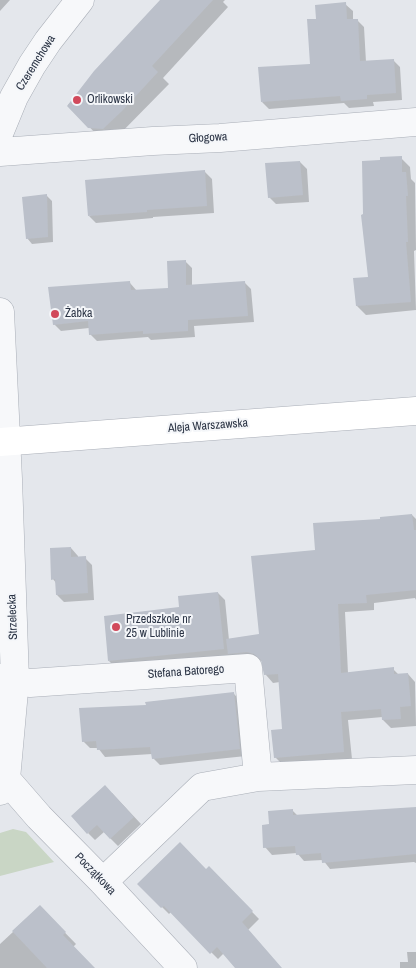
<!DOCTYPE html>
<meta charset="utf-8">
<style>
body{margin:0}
canvas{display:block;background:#e4e7ec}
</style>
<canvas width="416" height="968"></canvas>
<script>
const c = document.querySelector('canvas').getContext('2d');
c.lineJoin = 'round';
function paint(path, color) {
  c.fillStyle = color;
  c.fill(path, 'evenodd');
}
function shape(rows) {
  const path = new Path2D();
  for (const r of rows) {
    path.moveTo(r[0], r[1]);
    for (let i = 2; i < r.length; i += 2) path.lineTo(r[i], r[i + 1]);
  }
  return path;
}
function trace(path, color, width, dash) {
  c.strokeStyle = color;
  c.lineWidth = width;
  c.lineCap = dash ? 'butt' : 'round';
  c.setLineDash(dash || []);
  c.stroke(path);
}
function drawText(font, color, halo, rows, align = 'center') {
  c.font = font + ' "Archivo Narrow",sans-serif';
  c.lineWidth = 4;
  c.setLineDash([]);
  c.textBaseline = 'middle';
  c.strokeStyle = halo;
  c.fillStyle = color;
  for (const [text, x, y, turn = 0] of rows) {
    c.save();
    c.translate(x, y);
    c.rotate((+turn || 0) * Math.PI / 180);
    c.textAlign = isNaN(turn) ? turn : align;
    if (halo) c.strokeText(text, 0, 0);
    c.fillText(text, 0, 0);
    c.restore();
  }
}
const green = shape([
 [13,829,26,832,54,862,0,876,0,833]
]);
const shadow = shape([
 [0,0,10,0,0,11],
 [162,0,225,0,223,2,228,7,163,78,169,84,114,140,101,139,68,105],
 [345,4,353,11,353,20,357,20,364,27,366,62,393,60,400,67,402,100,373,102,374,106,349,108,344,103,269,109,262,102,311,65,318,20],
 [401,158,410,167,411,179,415,183,416,250,414,251,416,310,366,315,357,306,370,278],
 [300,162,307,169,309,202,276,204,269,197],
 [205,172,212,179,214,213,153,217,153,218,96,223,89,216],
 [47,196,52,201,53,242,32,244,27,238],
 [185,261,192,268,192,286,244,282,251,289,254,322,194,326,195,337,151,340,148,337,97,341,90,334,89,328,61,331,54,324,130,283,137,291,169,289],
 [412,515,416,519,416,600,415,598,374,603,374,610,345,612,348,673,393,669,399,675,408,674,415,682,416,726,391,728,383,720,383,717,348,720,352,759,283,765,275,757,284,730,280,682,273,683,266,675,263,661,256,660,116,668,109,661,180,608,218,593,225,600,229,640,261,635,316,551,382,520],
 [71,548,78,556,78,558,85,558,92,565,94,600,64,602,57,595,56,583,53,579],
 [234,694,241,701,246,756,160,765,153,758,152,754,105,757,98,748,90,748,83,741,147,706],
 [112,793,141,824,118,846,104,832,95,840,88,833],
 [416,808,416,863,414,862,330,869,323,860,304,861,297,853,272,855,265,847,270,826,292,810,298,816],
 [209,868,259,919,248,930,237,968,224,953,218,959,171,912,169,914,139,884,206,871],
 [40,907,76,944,73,947,93,968,0,968,0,944],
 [407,952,416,952,416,968,400,968,400,962,408,962]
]);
const building = shape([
 [160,0,213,0,152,66,158,72,122,111,103,129,88,128,67,106,94,71],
 [346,2,347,19,358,19,360,61,394,59,396,93,367,95,367,99,341,101,340,96,261,102,258,67,310,64,307,19,316,19,315,5],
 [402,156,402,172,406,172,408,196,406,196,408,242,406,242,411,302,356,306,353,278,368,277,361,215,363,214,362,161,380,160,380,157],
 [300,161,303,195,268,198,265,163],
 [205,170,207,206,147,210,147,212,88,216,85,180],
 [47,194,48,237,26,239,22,197],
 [186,260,186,285,245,281,248,316,188,320,188,331,143,334,143,331,89,335,88,321,53,325,48,287,130,281,131,290,168,288,167,261],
 [412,514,414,530,416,530,416,590,366,595,367,603,338,604,341,673,394,667,394,674,408,673,411,706,400,707,401,719,382,720,381,709,341,712,344,752,274,758,271,730,282,729,278,674,264,675,261,660,254,654,247,652,228,654,226,639,259,634,251,556,315,550,313,523,380,519,380,517],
 [71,547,71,557,86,556,88,593,56,595,55,579,51,580,50,548],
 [218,592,224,649,108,661,104,616,179,607,178,596],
 [234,692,240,749,152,759,150,747,97,750,96,741,82,742,79,708,146,705,145,702],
 [105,785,134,817,110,839,97,825,87,834,71,816],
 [416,807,416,854,322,863,321,853,296,855,295,846,263,848,262,825,269,824,268,811,293,809,293,815],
 [180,842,206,869,209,866,253,911,242,922,282,968,235,968,217,947,210,954,164,906,161,908,137,884],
 [40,905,66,932,63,935,95,968,47,968,12,931]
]);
const street = shape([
 [0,131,14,97,32,65,48,41,80,0],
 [0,152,153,141,220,138,416,122],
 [0,312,8,479,15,680,6,779,0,791],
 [0,678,30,683,248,668,258,777],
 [6,779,39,817,103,882,183,968],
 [103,882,202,787,258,777,416,770]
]);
const secondary = shape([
 [0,442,416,411]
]);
const markers = [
 [77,100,5,"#d1495b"],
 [55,314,5,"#d1495b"],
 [116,627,5,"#d1495b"]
];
const streetNames = [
 ["Czeremchowa",36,63,-58],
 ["Głogowa",208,138,-3],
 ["Aleja Warszawska",208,426,-4],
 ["Strzelecka",13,617,-92],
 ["Stefana Batorego",186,672,-4],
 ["Początkowa",95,874,46]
];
const poiNames = [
 ["Orlikowski",87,100],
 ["Żabka",65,314],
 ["Przedszkole nr",126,620],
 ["25 w Lublinie",126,634]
];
paint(green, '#c9d6c5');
paint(shadow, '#0003');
paint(building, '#bbc0ca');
trace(street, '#a9aeb7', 29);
trace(secondary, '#a9aeb7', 29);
trace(street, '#f7f8fa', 28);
trace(secondary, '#fff', 28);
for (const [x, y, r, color] of markers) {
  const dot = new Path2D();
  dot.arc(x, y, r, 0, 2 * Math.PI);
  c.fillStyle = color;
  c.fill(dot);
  trace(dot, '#f4f6f9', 2);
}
drawText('12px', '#2b3445', '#f4f6f9', streetNames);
drawText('12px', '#2b3445', '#f4f6f9', poiNames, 'left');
</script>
